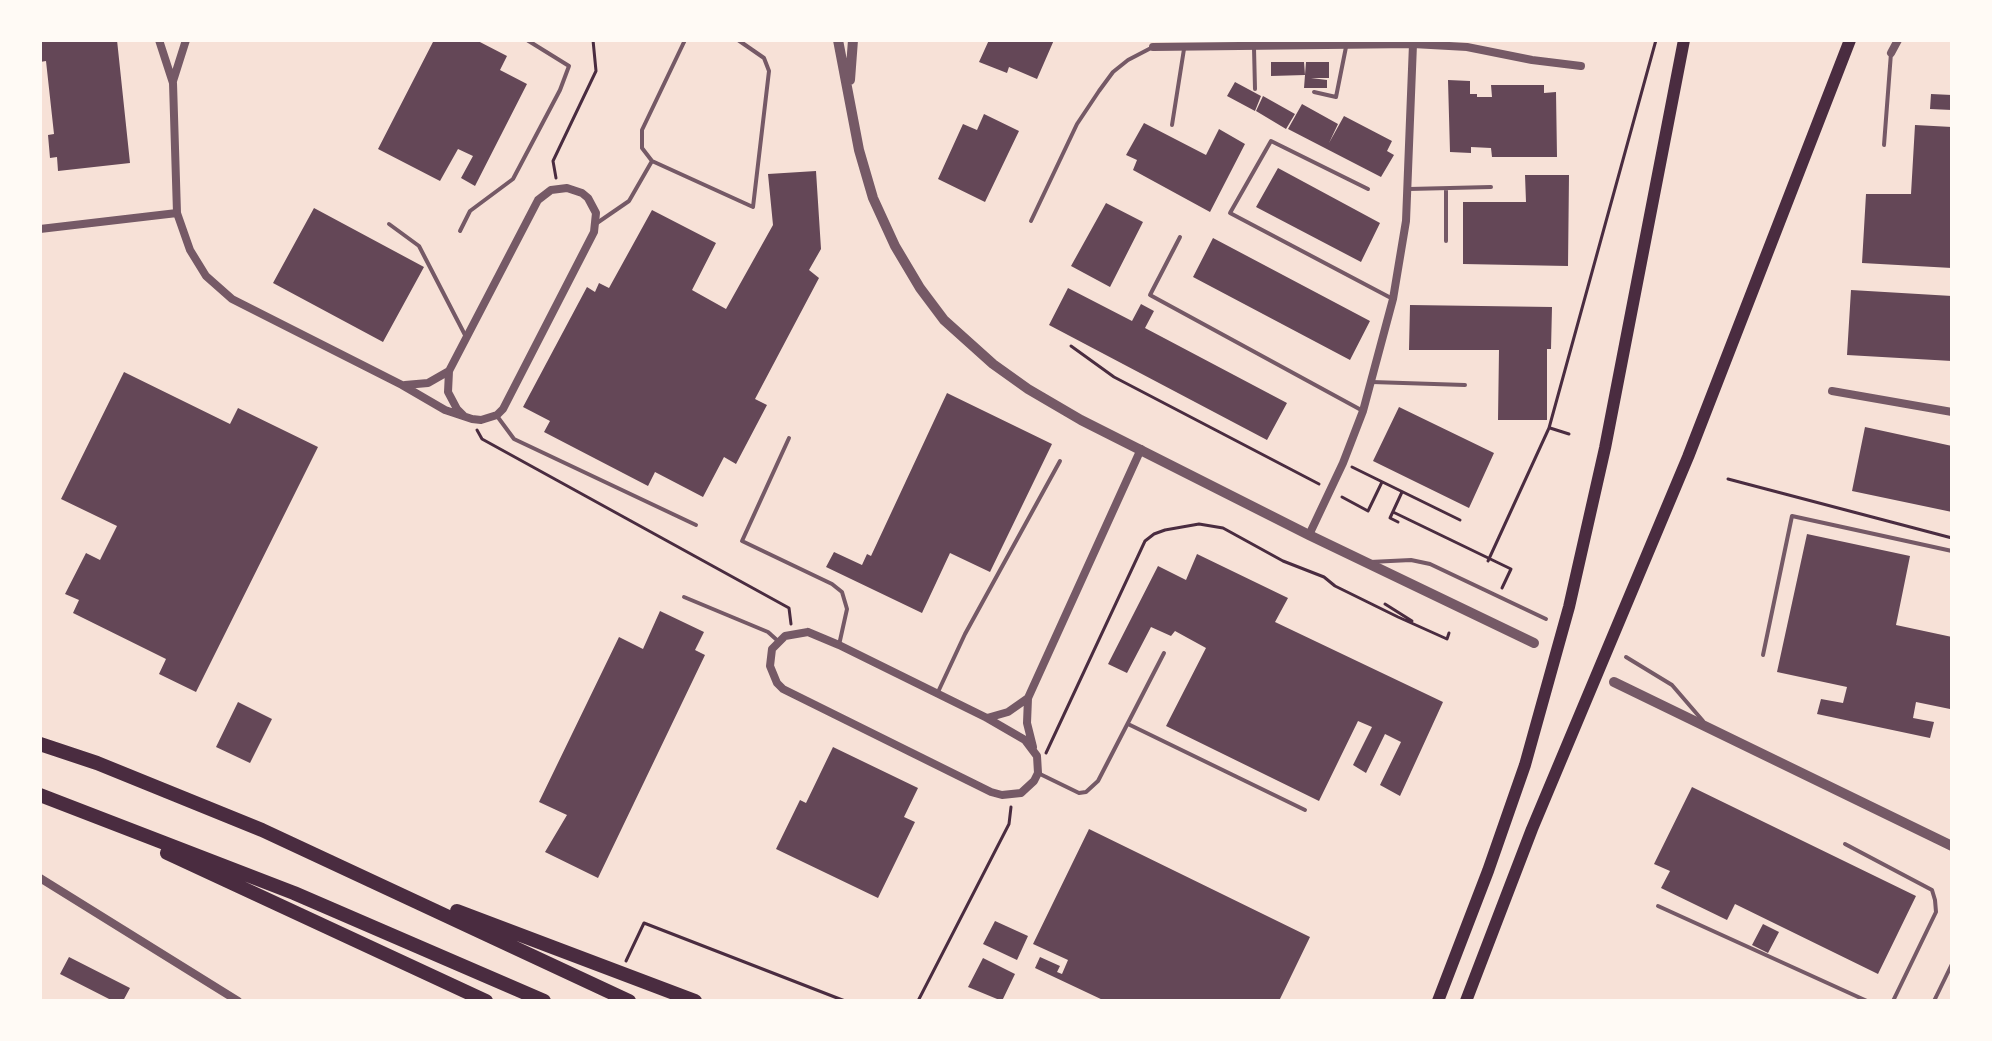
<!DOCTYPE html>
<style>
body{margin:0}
#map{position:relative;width:1992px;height:1041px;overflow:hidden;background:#f7e1d7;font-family:Cabin,sans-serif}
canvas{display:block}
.frame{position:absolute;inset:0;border:42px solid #fffaf5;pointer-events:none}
</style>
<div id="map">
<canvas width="1992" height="1041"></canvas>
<div class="frame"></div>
</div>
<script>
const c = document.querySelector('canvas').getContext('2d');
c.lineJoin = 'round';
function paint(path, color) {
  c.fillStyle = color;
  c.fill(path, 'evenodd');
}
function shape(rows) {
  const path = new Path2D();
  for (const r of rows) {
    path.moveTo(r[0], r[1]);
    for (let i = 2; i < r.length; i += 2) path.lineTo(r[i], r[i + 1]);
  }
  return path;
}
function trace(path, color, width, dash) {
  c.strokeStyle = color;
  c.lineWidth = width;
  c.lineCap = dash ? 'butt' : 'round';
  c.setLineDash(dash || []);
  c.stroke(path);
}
const building = shape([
 [40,40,117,40,130,163,58,171,57,157,50,158,48,135,54,134,46,61,40,62],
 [434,40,476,40,507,56,500,70,527,84,475,186,461,178,473,156,458,149,440,181,378,149],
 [989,40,1054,40,1037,79,1009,67,1007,73,979,62],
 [1271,62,1304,62,1305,75,1271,76],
 [1306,62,1329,62,1329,78,1311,78,1327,80,1327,88,1304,88],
 [1448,80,1470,81,1470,94,1477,94,1477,97,1492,97,1491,85,1544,85,1544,93,1556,92,1557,157,1492,157,1491,148,1471,147,1471,153,1450,152],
 [1235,82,1261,96,1255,111,1227,96],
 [1931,94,1952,95,1952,110,1930,109],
 [1263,96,1295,114,1286,129,1256,111],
 [1302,104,1338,124,1329,143,1344,116,1392,141,1387,151,1394,155,1381,177,1288,129],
 [984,114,1019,131,985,202,938,179,963,124,977,130],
 [1144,123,1206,155,1219,129,1245,144,1210,212,1133,170,1137,160,1126,155],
 [1915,125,1952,127,1952,268,1862,263,1866,194,1911,194],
 [1278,168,1380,223,1361,262,1256,207],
 [816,171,821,249,809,270,819,278,755,399,767,405,736,464,724,457,703,497,655,472,648,486,544,432,550,421,523,407,587,287,595,292,599,283,609,288,652,210,716,243,692,290,726,309,773,225,768,174],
 [1525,175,1569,175,1568,266,1463,264,1463,202,1526,202],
 [1106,203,1143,222,1110,287,1071,266],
 [314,208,424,267,383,342,273,283],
 [1213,238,1370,321,1350,360,1193,277],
 [1068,288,1132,321,1141,304,1154,311,1145,328,1287,403,1267,440,1049,325],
 [1851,290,1952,296,1952,361,1847,355],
 [1410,305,1552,307,1551,349,1547,349,1547,420,1498,420,1499,350,1409,350],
 [124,372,230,424,238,408,318,447,196,692,159,674,166,659,73,613,79,600,65,594,86,553,100,560,117,526,61,499],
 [947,393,1052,444,990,572,950,553,922,613,826,567,834,552,862,565,867,554,871,556],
 [1399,407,1494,453,1469,508,1373,461],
 [1865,427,1952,446,1952,512,1852,491],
 [1807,534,1910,556,1896,625,1952,637,1952,698,1950,709,1916,702,1913,718,1934,722,1930,738,1817,714,1821,699,1843,703,1847,687,1777,672],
 [1197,554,1288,598,1275,622,1443,702,1400,796,1380,785,1401,742,1385,734,1366,773,1353,765,1372,727,1358,721,1319,801,1166,726,1206,648,1175,631,1171,636,1151,627,1127,673,1108,664,1158,566,1186,580],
 [660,611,704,632,695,650,705,655,598,878,545,852,567,815,539,802,619,637,643,649],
 [238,702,272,719,250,763,216,747],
 [833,747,918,788,904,817,915,822,878,898,776,849,800,800,806,803],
 [1692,787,1916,896,1878,974,1735,904,1727,920,1661,888,1670,871,1654,864],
 [1089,829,1310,937,1279,1001,1105,1001,1035,968,1040,957,1060,966,1057,972,1062,974,1068,960,1033,944],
 [995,921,1028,936,1017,960,983,944],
 [1763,924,1779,932,1768,953,1752,945],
 [69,957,130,988,123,1001,113,1001,60,974],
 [983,958,1015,974,1002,1001,968,987]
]);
const path = shape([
 [556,178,553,161,596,71,593,40],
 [1071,346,1114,377,1319,484],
 [1550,428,1569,434],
 [477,430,482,439,789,608,791,624],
 [1352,467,1460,520],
 [1728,479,1952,538],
 [1342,497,1368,511,1382,482],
 [1393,512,1511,569,1502,588],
 [1398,522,1390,518,1402,492],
 [1488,561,1549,428,1656,40],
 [1385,604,1412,621],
 [1046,753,1145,541,1154,534,1165,530,1199,524,1223,528,1283,561,1324,577,1335,586,1398,617,1447,639,1449,633],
 [626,961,644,923,845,1001],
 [918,1001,1009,824,1011,807]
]);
const service = shape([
 [685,40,642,130,642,148,652,161,753,207,769,71,764,58,738,40],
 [1254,48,1255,89],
 [1314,92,1336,97,1346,47],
 [1172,125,1184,49],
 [1884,145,1891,53],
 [1368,189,1271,141,1230,213,1391,298],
 [1409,189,1491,187],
 [1031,221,1077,124,1099,91,1113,72,1128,60,1151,48],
 [597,223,629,201,652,161],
 [389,224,419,246,465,335],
 [460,231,470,211,513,179,560,90,569,66,527,40],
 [1180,237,1150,295,1363,411],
 [1446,241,1446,189],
 [1372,382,1465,385],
 [497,416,514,439,696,525],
 [789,438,742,541,832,584,842,592,847,609,839,645],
 [1370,562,1411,560,1430,564,1546,619],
 [684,597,768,632,778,641],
 [1763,655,1792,516,1952,551],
 [1626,657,1672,685,1703,721],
 [938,692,965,634,1060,461],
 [1128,724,1305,810],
 [1040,774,1079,793,1086,792,1098,781,1164,653],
 [1845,844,1932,890,1935,900,1936,912,1893,1001],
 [1658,906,1867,1001],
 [1934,1001,1952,964]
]);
const minor = shape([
 [159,40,173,83,177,213,190,250,206,276,232,299,402,385,445,410,472,419,481,420,497,415,503,409,594,232,596,213,588,198,582,193,567,188,551,190,538,200,449,371,448,392,457,409,464,416],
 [1153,47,1413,44,1467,47,1532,60,1581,66],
 [1891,53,1898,40],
 [173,81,186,40],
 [40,229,177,213],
 [405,385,428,383,449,371],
 [1832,391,1952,412],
 [1309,535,1343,463,1363,411,1393,299,1406,221,1413,44],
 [808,632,839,645,987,718,1025,740,1037,756,1038,773,1034,781,1021,793,1002,795,991,792,783,689,777,683,770,666,772,649,785,636,808,632],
 [987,718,1008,712,1028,698],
 [1033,747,1027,723,1028,698,1141,449],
 [40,878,238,1001]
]);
const tertiary = shape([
 [838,40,859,150,873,198,895,246,920,288,944,320,993,364,1028,389,1081,420,1309,535,1534,643],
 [850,80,853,40],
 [1614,682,1952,846]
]);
const primary = shape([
 [1438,1001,1488,871,1525,765,1569,607,1605,448,1684,40],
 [1466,1001,1532,829,1688,457,1850,40]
]);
const motorway = shape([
 [40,744,97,763,262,830,629,1001],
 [40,795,294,893,544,1001],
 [167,853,486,1001],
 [457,911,695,1001]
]);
paint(building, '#644757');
trace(path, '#4a2c40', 3);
trace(service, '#755966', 4);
trace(minor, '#755966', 8);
trace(tertiary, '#755966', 10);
trace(primary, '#4a2c40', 12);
trace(motorway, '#4a2c40', 14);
</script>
